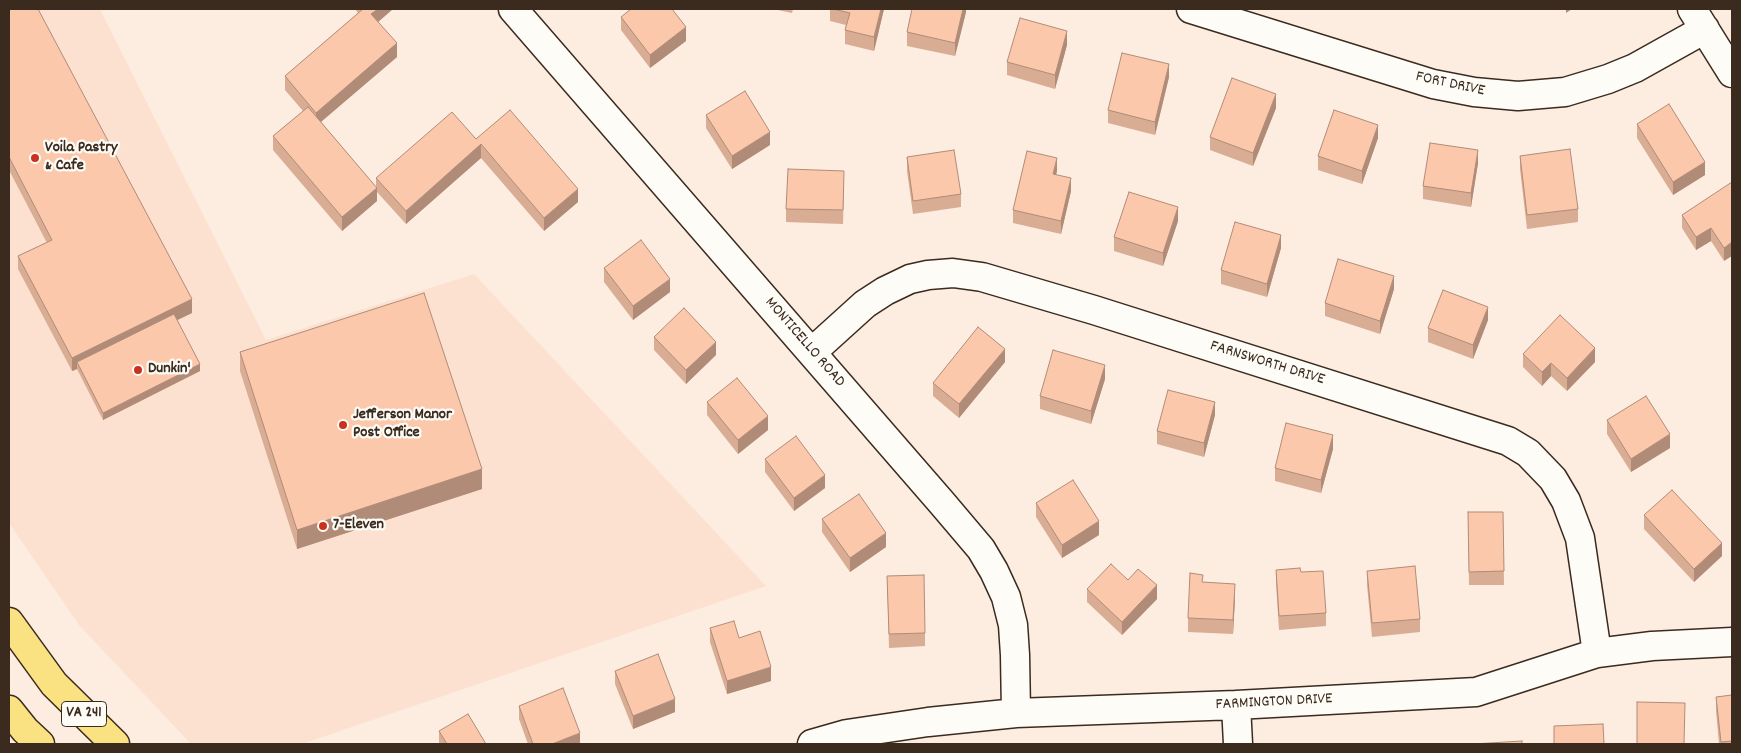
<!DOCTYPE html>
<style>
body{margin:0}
#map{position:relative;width:1741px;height:753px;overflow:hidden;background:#fdece0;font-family:Dekko,sans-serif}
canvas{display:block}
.frame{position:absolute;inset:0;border:10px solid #3b2a1e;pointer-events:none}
</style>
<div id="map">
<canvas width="1741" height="753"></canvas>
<div class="frame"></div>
</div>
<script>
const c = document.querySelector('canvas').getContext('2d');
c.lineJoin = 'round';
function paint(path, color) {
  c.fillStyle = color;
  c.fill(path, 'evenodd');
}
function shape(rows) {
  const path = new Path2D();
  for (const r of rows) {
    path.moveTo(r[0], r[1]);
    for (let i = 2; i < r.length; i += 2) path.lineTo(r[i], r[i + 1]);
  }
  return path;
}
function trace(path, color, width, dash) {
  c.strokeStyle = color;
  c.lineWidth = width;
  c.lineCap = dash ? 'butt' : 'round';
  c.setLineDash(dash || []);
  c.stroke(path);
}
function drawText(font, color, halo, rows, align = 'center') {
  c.font = font + ' Dekko,sans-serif';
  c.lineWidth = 4.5;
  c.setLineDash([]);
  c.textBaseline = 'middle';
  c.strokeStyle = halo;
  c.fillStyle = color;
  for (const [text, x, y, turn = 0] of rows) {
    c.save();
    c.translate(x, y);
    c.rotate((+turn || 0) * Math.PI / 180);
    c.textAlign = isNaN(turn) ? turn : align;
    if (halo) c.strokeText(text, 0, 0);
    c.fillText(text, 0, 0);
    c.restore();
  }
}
const built = shape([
 [9,9,100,9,266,340,474,274,766,586,302,744,191,744,79,625,9,523]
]);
const minor = shape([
 [513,9,942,503,981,549,994,571,1006,597,1013,625,1015,655,1016,713],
 [1191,9,1433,84,1474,92,1518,96,1565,92,1608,79,1635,68,1705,29],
 [1692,9,1732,73],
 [812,352,865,304,885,291,910,279,928,275,953,273,982,277,1094,310,1508,441,1528,453,1553,479,1566,501,1580,538,1597,653],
 [1236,705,1238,744],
 [812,744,847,734,928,722,1016,713,1236,705,1476,692,1597,653,1652,646,1732,642]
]);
const major = shape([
 [9,622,54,684,115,744],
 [9,710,25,730,40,744]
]);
const wall = shape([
 [9,9,192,313,177,320,200,371,103,420,77,369,72,371,18,269,18,256,47,243,9,170],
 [355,9,393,9,378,22,397,57,321,122,376,187,376,178,476,139,578,202,544,231,481,158,406,224,377,192,377,201,342,231,273,150,273,136,303,111,285,90,285,76,358,13],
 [773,9,793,9,792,13],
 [830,9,884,9,874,51,845,44,845,30,846,25,830,21],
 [966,9,966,12,955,56,907,46,907,32],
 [621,17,686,41,650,68,621,30],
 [1067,45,1055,89,1007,75,1007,62],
 [1169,77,1155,135,1108,123,1108,110],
 [1276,108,1253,166,1210,150,1210,137],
 [706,115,770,145,732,169,706,128],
 [1637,124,1705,175,1673,195,1637,138],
 [1378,138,1362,184,1318,170,1318,156],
 [1520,156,1578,209,1578,222,1527,229,1520,169],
 [907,157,961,194,961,207,913,214,907,171],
 [1478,163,1471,207,1423,199,1423,186],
 [1057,171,1056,174,1071,191,1061,234,1013,223,1013,210],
 [1732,184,1724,261,1711,241,1696,250,1682,228,1682,215],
 [844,185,843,224,786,222,786,209],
 [1178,221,1163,266,1114,251,1114,237],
 [1281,248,1267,297,1221,284,1221,270],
 [604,268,670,292,633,320,604,282],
 [1394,289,1380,334,1325,316,1325,303],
 [1488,320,1473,359,1428,342,1428,328],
 [654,337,716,355,686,384,654,350],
 [240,352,482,489,297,549,240,371],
 [1523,354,1595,362,1567,391,1551,376,1542,386,1523,367],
 [1005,362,959,418,933,396,933,383],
 [1105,379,1091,424,1040,409,1040,396],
 [707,402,768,430,738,454,707,415],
 [1215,415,1204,457,1157,444,1157,431],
 [1607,420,1670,448,1631,472,1607,434],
 [1333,449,1321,493,1275,481,1275,468],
 [765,459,825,488,794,511,765,472],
 [1036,503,1099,535,1062,558,1036,517],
 [1468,512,1503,512,1504,585,1469,585],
 [1644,515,1722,556,1694,582,1644,529],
 [822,519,886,547,850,572,822,532],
 [1276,570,1301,572,1326,613,1326,626,1279,630,1276,583],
 [1367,571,1420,619,1420,632,1372,637,1367,585],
 [887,576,925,633,925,646,889,648],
 [1128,580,1157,599,1122,635,1087,602,1087,589],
 [1203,582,1235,598,1233,634,1188,632,1188,618],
 [710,628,771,681,727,694,710,642],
 [615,671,675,712,633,729,615,684],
 [1732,695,1732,744,1719,744,1716,711,1716,697],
 [519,706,580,744,528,744,519,719],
 [439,731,486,744,439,744]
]);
const shadedWall = shape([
 [378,9,393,9,371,28,371,14],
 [881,9,884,9,874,51,874,37],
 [963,9,966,9,966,12,955,56,955,43],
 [1566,9,1572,9,1566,13],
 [686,27,686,41,650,68,650,55],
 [1067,31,1067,45,1055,89,1055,75],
 [397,43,397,57,316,126,316,113],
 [1169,64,1169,77,1155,135,1155,122],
 [1276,94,1276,108,1253,166,1253,153],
 [1378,125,1378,138,1362,184,1362,171],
 [770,132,770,145,732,169,732,156],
 [481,144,481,158,406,224,406,211],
 [1478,150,1478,163,1471,207,1471,193],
 [1057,158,1057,171,1053,187,1053,174],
 [1705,162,1705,175,1673,195,1673,182],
 [1071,178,1071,191,1061,234,1061,221],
 [377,188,377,201,342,231,342,217],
 [578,189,578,202,544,231,544,218],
 [1178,207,1178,221,1163,266,1163,253],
 [1711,228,1711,241,1696,250,1696,237],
 [1281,235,1281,248,1267,297,1267,284],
 [1732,242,1732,256,1724,261,1724,248],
 [1394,276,1394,289,1380,334,1380,321],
 [670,279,670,292,633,320,633,306],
 [192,299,192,313,80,367,77,362,77,369,72,371,72,358],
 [1488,307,1488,320,1473,359,1473,345],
 [716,342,716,355,686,384,686,370],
 [1595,348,1595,362,1567,391,1567,378],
 [1005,349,1005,362,959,418,959,404],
 [1551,363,1551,376,1542,386,1542,372],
 [200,364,200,371,103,420,103,413],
 [1105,365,1105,379,1091,424,1091,411],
 [1215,402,1215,415,1204,457,1204,443],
 [768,416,768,430,738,454,738,440],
 [1670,434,1670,448,1631,472,1631,459],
 [1333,435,1333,449,1321,493,1321,480],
 [482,469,482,489,297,549,297,530],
 [825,475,825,488,794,511,794,498],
 [1099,521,1099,535,1062,558,1062,545],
 [886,533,886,547,850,572,850,558],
 [1722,543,1722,556,1694,582,1694,569],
 [1235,584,1235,598,1233,634,1233,620],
 [1157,585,1157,599,1122,635,1122,622],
 [771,667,771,681,727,694,727,681],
 [675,699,675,712,633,729,633,716],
 [580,733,580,744,552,744]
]);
const building = shape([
 [9,9,38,9,192,299,72,358,18,256,52,240,9,157,9,9],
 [363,9,378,9,371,14,397,43,316,113,285,76,363,9],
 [631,9,672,9,686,27,650,55,621,17,631,9],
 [833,9,881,9,874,37,845,30,850,13,833,9],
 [912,9,963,9,955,43,907,32,912,9],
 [1020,18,1067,31,1055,75,1007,62,1020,18],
 [1122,53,1169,64,1155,122,1108,110,1122,53],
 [1232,78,1276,94,1253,153,1210,137,1232,78],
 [745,91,770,132,732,156,706,115,745,91],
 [1669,104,1705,162,1673,182,1637,124,1669,104],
 [308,107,377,188,342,217,273,136,308,107],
 [510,110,578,189,544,218,481,144,406,211,376,178,452,112,476,139,510,110],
 [1334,110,1378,125,1362,171,1318,156,1334,110],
 [1430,143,1478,150,1471,193,1423,186,1430,143],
 [1570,149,1578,209,1527,215,1520,156,1570,149],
 [954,150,961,194,913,201,907,157,954,150],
 [1027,151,1057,158,1053,174,1071,178,1061,221,1013,210,1027,151],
 [788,169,844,171,843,210,786,209,788,169],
 [1732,182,1732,242,1724,248,1711,228,1696,237,1682,215,1732,182],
 [1129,192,1178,207,1163,253,1114,237,1129,192],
 [1235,222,1281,235,1267,284,1221,270,1235,222],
 [641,240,670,279,633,306,604,268,641,240],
 [1338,259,1394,276,1380,321,1325,303,1338,259],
 [1443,290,1488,307,1473,345,1428,328,1443,290],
 [424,293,482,469,297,530,240,352,424,293],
 [684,308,716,342,686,370,654,337,684,308],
 [174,314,200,364,103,413,77,362,174,314],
 [1560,315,1595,348,1567,378,1551,363,1542,372,1523,354,1560,315],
 [978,327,1005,349,959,404,933,383,978,327],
 [1053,350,1105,365,1091,411,1040,396,1053,350],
 [737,378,768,416,738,440,707,402,737,378],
 [1168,390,1215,402,1204,443,1157,431,1168,390],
 [1646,396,1670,434,1631,459,1607,420,1646,396],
 [1286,423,1333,435,1321,480,1275,468,1286,423],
 [796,436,825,475,794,498,765,459,796,436],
 [1073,480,1099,521,1062,545,1036,503,1073,480],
 [1672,490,1722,543,1694,569,1644,515,1672,490],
 [859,494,886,533,850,558,822,519,859,494],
 [1468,512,1503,512,1504,571,1469,572,1468,512],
 [1111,564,1128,580,1138,569,1157,585,1122,622,1087,589,1111,564],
 [1415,566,1420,619,1372,623,1367,571,1415,566],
 [1300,568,1301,572,1323,571,1326,613,1279,616,1276,570,1300,568],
 [1190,573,1203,575,1202,582,1235,584,1233,620,1188,618,1190,573],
 [924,575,925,633,889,634,887,576,924,575],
 [734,621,739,638,760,631,771,667,727,681,710,628,734,621],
 [658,654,675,699,633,716,615,671,658,654],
 [563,688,580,733,552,744,533,744,519,706,563,688],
 [1732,695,1732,741,1721,742,1716,697,1732,695],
 [1637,702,1685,703,1684,744,1637,744,1637,702],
 [468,714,486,744,447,744,439,731,468,714],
 [1603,724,1604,744,1554,744,1554,726,1603,724],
 [1522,741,1522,744,1473,744,1522,741]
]);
const markers = [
 [35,158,5,"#c8321e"],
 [138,370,5,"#c8321e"],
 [343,425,5,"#c8321e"],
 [323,526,5,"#c8321e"]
];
const shields = [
 [84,714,45]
];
const shieldNames = [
 ["VA 241",84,714]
];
const streetNames = [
 ["FORT DRIVE",1450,85,12],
 ["MONTICELLO ROAD",804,343,49],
 ["FARNSWORTH DRIVE",1267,364,17],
 ["FARMINGTON DRIVE",1274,703,-3]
];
const poiNames = [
 ["Voila Pastry",45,149],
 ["& Cafe",45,167],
 ["Dunkin'",148,370],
 ["Jefferson Manor",353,416],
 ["Post Office",353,434],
 ["7-Eleven",333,526]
];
paint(built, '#fde1d0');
trace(minor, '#3b2a1e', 31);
trace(major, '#3b2a1e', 31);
trace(minor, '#fdfcf7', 28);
trace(major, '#fae181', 28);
paint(wall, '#d9ac94');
paint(shadedWall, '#b08c78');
paint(building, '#fcc8ac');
trace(building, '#b08c78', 1);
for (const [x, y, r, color] of markers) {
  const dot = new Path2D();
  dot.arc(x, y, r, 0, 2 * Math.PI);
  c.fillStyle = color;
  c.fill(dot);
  trace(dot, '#fdfcf7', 2);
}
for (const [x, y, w] of shields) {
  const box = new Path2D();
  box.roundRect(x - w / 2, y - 12.5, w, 25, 4);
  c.fillStyle = '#fdfcf7';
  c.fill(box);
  trace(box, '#3b2a1e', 1);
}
drawText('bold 15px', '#3b2a1e', null, shieldNames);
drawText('16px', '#3b2a1e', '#fdfcf7', streetNames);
drawText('bold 16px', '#3b2a1e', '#fdfcf7', poiNames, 'left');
</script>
